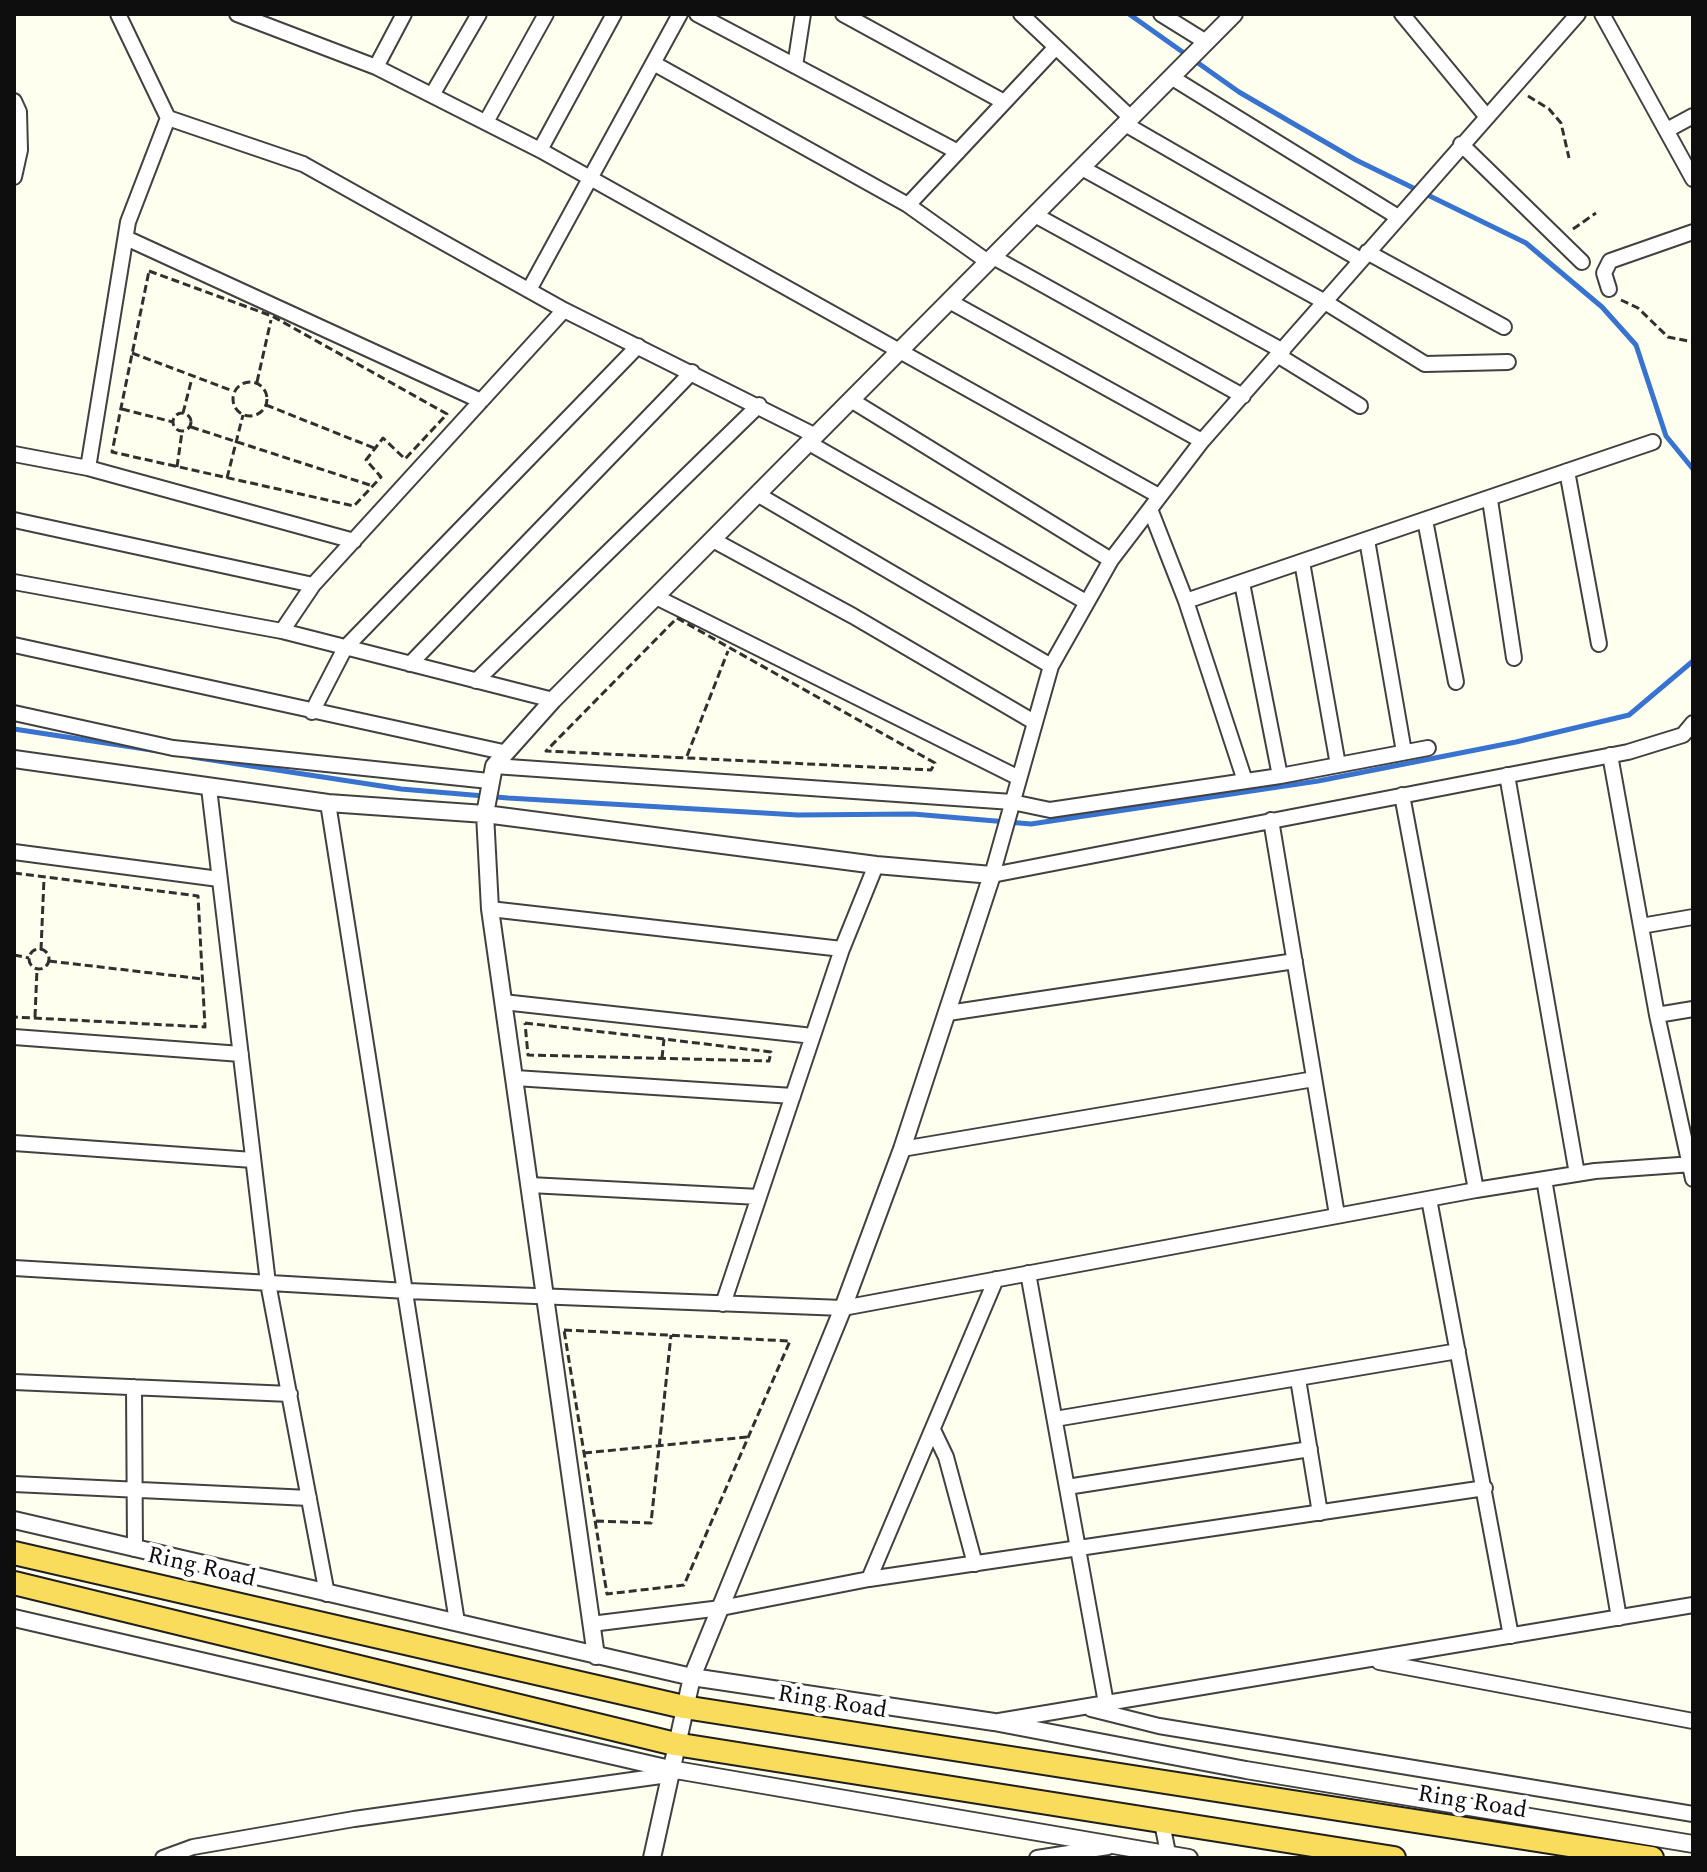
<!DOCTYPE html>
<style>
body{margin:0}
#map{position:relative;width:1707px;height:1872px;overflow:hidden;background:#ffffef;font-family:Spectral,serif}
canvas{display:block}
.frame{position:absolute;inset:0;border:16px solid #0e0e0e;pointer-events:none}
</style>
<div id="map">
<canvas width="1707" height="1872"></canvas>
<div class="frame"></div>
</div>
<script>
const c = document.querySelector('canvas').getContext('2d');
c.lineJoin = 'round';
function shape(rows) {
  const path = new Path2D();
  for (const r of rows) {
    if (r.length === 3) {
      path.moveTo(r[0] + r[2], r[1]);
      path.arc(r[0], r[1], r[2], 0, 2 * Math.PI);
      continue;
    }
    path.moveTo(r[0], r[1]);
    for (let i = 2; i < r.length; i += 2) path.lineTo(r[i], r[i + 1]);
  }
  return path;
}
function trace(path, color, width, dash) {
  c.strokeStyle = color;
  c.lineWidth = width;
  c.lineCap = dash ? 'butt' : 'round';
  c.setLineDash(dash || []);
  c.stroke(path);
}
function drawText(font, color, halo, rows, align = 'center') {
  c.font = font + ' Spectral,serif';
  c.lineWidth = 8;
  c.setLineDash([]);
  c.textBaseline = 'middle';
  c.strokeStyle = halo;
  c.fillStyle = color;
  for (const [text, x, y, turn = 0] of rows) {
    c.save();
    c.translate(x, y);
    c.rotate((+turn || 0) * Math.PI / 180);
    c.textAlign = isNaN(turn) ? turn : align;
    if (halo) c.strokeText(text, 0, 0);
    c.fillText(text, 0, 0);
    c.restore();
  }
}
const stream = shape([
 [1129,14,1239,92,1356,160,1526,243,1602,307,1636,345,1666,436,1693,469],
 [14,729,158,751],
 [192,757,401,789,508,798,798,815,913,814,1031,824,1318,781,1516,742,1629,715,1693,661]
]);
const path = shape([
 [1528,96,1549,109,1561,123,1569,158],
 [1573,229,1596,213],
 [149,271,272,316,447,414,405,459,383,438,366,460,381,477,354,506,112,452,149,271],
 [1621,300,1638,308,1668,337,1693,342],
 [132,353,233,391],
 [250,399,17],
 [257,382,271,320],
 [266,405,374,448],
 [122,409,173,422],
 [182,422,9],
 [183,413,192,378],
 [191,427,373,486],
 [177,467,182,432],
 [227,478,243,415],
 [677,618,730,648,935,763,931,770,546,751,677,618],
 [687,756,728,651],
 [14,873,198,896,205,1027,14,1017],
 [39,959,10],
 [41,950,44,878],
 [14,955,29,958],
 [49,961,203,979],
 [35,1017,37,969],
 [525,1023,664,1039,771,1052,769,1061,528,1055,525,1023],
 [662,1058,664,1039],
 [564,1330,790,1341,684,1585,607,1594,564,1330],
 [584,1453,747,1437],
 [596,1521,651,1523,671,1335]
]);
const minor = shape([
 [237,14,376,67,540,150,1159,496],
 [697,14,958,152],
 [843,14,1004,102],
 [1021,14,1131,118],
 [1161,14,1206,42],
 [1402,14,1487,117],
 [1602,14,1693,179],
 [655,64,908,205,988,262],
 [795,66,803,14],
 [376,67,404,14],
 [1171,77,1398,217],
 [432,95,479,14],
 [14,101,19,112,20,150,14,177],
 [168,118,303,164,564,310,816,436],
 [486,122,546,14],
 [1125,124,1361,260],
 [1667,130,1693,116],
 [1461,144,1582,262],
 [540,150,614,14],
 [1082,168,1325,302,1425,364,1508,362],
 [908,205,1056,47],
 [1035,215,1283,351],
 [126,238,481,401],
 [1367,252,1504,327],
 [993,257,1243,396],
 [1609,289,1604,273,1610,261,1693,232],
 [529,290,680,14],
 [949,301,1202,441],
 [1279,356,1360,406],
 [851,400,1111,560],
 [809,443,1086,602],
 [14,454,88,468,354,541],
 [88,468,128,222,168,118,118,14],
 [1567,471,1599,644],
 [757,494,1051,666],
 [1490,500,1514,658],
 [1150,509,1186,601,1245,781],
 [14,520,313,585],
 [1425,520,1456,682],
 [713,540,853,616,1034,722],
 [1367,540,1404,752],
 [1302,562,1338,765],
 [14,582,282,631,553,700],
 [1242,583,1280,776],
 [656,597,1017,777],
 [1186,601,1653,442],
 [282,631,313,585,564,310],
 [14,645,503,752],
 [410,664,692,372],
 [476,681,759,405],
 [312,712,345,648,638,346],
 [14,713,173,748,489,781],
 [1610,755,1657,1015,1693,1179],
 [494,766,1012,802,1050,810,1280,776,1428,748],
 [1507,775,1577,1174],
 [209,788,268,1283,327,1594],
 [1402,795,1476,1190],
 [328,803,457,1622],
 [1271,820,1337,1215],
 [14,852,219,879],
 [992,875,1051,666,1111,560,1202,441,1578,14],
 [992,875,1628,752,1683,735,1693,723],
 [490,909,842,949],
 [1641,926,1693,917],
 [503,1002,813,1036],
 [948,1013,1295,961],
 [1657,1015,1693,1009],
 [14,1037,241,1054],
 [515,1078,793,1096],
 [14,1143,253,1160],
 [902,1149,1314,1079],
 [1544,1179,1619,1618],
 [530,1185,759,1197],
 [1429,1199,1511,1636],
 [14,1268,407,1291,843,1308,1476,1190,1595,1171,1693,1164],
 [1028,1273,1106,1703],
 [723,1304,842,949,876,865],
 [1298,1379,1320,1513],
 [14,1382,290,1394],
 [134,1387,135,1549],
 [1055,1419,1458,1351],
 [934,1432,946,1457,975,1564],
 [14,1484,309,1498],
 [1067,1487,1310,1449],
 [869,1579,996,1279],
 [591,1624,721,1608,869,1579,1485,1488],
 [1379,1662,1693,1721],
 [1091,1709,1159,1726,1693,1814],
 [999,1721,1693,1605],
 [1162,1823,1169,1858],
 [163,1858,193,1847,354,1819,668,1775],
 [1037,1858,1108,1847]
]);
const tertiary = shape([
 [14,759,328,803,485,814,876,865,992,875,902,1149,843,1308,692,1677,652,1858],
 [14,1520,692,1677,994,1722,1246,1770,1693,1844],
 [14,1618,670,1769,1189,1858],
 [596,1656,490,909,485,814,494,766,553,700,1234,14]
]);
const trunk = shape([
 [14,1553,684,1707,1652,1858],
 [14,1583,675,1744,1394,1858]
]);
const streetNames = [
 ["Ring Road",201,1569,13],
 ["Ring Road",832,1704,9],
 ["Ring Road",1472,1804,9]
];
trace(stream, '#3873d0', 5);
trace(minor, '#414141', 18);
trace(tertiary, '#414141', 20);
trace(trunk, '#1f1f1f', 26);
trace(path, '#303030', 3, [8, 4]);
trace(minor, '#fff', 14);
trace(tertiary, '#fff', 16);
trace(trunk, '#f9dc5c', 22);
drawText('24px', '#0e0e0e', '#fff', streetNames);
</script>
